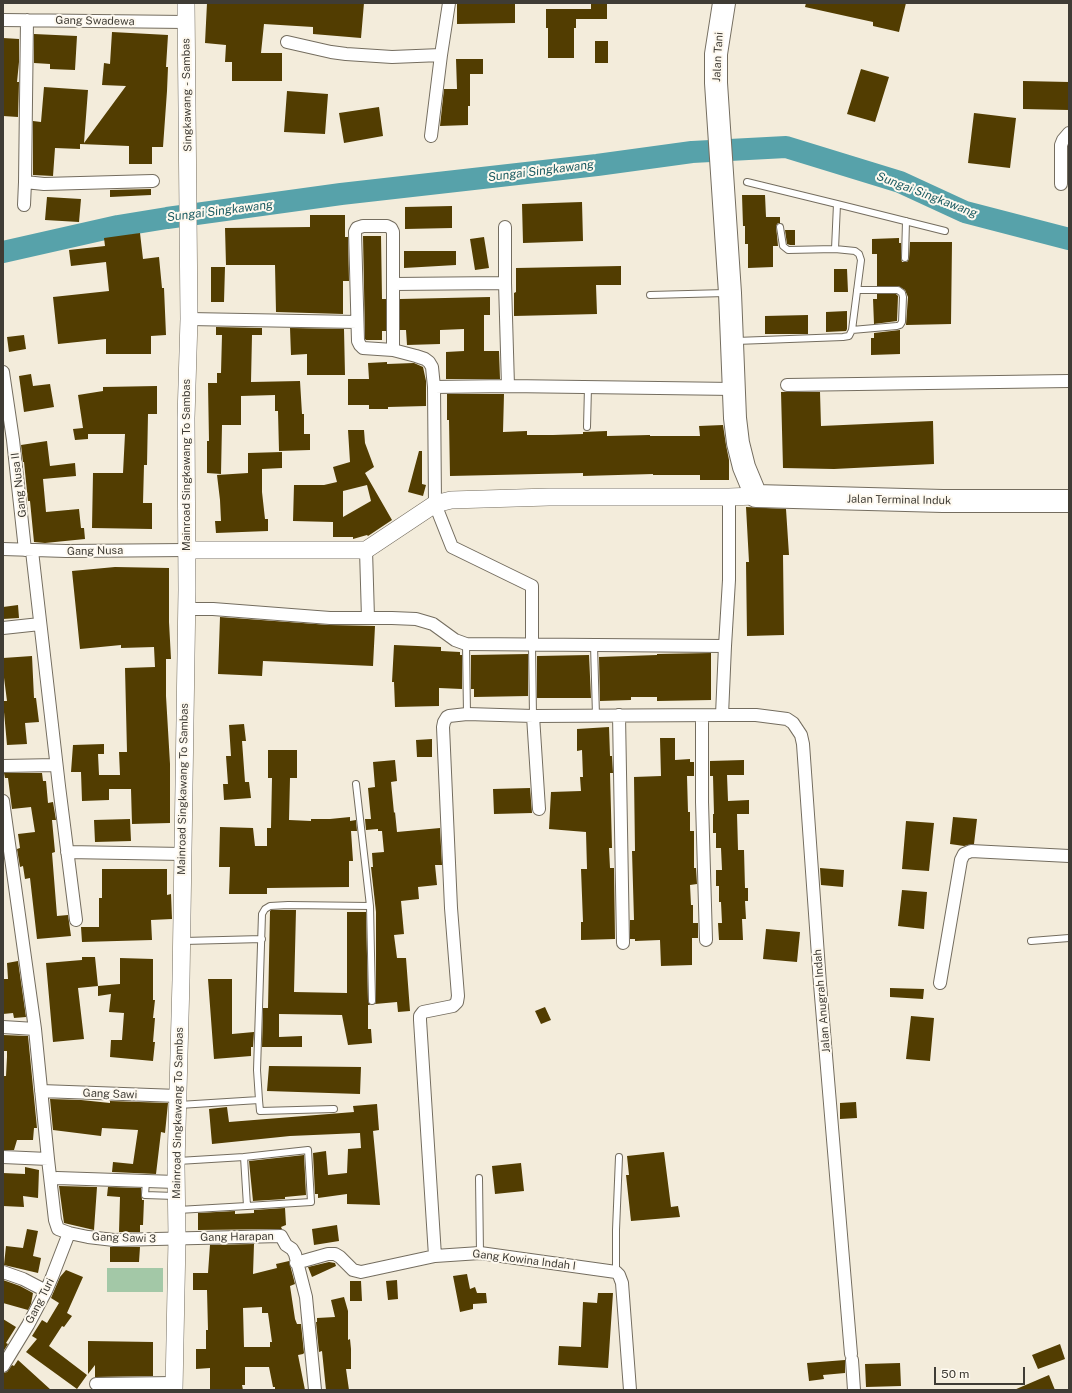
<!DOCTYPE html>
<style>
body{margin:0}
#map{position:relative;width:1072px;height:1393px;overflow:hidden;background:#f3ecdb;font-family:"Public Sans",sans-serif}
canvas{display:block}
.frame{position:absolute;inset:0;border:4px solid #3f3c35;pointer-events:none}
.scale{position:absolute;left:934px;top:1367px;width:91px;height:18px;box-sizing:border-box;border:2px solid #3f3c35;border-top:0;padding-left:5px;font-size:12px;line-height:14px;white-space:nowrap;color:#3f3c35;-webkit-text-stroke:3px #fef9ef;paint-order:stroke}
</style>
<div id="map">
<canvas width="1072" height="1393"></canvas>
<div class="frame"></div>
<div class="scale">50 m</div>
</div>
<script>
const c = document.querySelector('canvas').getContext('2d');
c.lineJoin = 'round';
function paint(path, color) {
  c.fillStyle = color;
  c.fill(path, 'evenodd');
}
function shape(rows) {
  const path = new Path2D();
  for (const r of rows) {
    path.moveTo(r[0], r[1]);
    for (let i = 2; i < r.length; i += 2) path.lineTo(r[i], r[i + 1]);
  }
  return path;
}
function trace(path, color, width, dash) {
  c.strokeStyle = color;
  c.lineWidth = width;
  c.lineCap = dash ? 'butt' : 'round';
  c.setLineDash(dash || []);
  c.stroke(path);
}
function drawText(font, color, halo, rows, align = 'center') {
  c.font = font + ' "Public Sans",sans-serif';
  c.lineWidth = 4;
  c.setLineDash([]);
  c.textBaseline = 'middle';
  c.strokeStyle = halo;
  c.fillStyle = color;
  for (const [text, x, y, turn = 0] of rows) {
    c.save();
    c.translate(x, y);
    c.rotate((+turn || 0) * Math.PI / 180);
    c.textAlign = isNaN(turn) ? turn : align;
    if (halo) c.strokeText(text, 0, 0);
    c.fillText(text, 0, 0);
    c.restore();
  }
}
const green = shape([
 [107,1268,163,1268,163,1292,107,1292]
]);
const river = shape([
 [3,252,118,226,167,218,341,194,597,165,692,152,786,147,900,182,965,212,1069,239]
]);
const building = shape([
 [207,3,364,3,361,38,313,34,313,27,264,24,261,53,282,53,282,81,232,81,232,62,225,62,226,45,205,43],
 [457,3,515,3,515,23,457,24],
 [591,3,607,3,607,19,576,19,576,28,574,28,574,58,548,58,548,28,546,28,546,9,591,9],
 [806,3,906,3,899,32,873,26,873,22,805,7],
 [112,32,168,35,166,67,168,67,167,91,163,147,152,147,152,164,129,164,129,146,80,144,80,149,55,148,53,176,33,175,33,121,41,122,44,87,88,90,84,143,126,86,102,85,104,63,110,64],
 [34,34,77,36,75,70,50,69,50,64,34,63],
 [3,38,19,39,19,62,17,82,19,82,18,117,3,116],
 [595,41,608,41,608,63,595,63],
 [456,59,483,59,483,74,470,74,470,106,468,106,468,125,440,126,444,89,457,89],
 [861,69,889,77,875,122,847,114],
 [1023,81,1069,82,1069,110,1023,109],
 [287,91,328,94,325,134,284,132],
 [379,107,383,136,344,143,339,113],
 [974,113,1016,118,1010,168,968,163],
 [151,189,151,195,110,197,110,190],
 [742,195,765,195,766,217,780,217,780,223,778,223,776,226,778,246,773,246,773,267,748,268,748,244,745,244,745,226,743,226],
 [47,197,81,199,79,222,45,220],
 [582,202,583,241,523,243,522,204],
 [452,206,452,228,405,229,405,207],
 [310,215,345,215,345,237,348,237,349,281,343,281,343,314,276,312,275,265,226,265,225,228,310,227],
 [785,230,795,230,795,245,790,245,787,244],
 [140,233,143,259,159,257,162,288,164,288,166,335,151,336,151,354,106,354,106,339,58,344,53,297,109,291,106,262,71,266,69,250,105,246,104,238],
 [363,236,381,236,382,299,386,299,386,331,382,331,382,340,366,340,365,339],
 [484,237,489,268,475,270,470,239],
 [899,238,899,243,901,243,901,258,902,262,907,262,909,259,910,242,952,242,951,324,906,325,908,297,905,290,898,286,877,286,877,254,872,254,872,239],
 [404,251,456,251,456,265,404,268],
 [621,266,621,285,596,285,597,314,514,316,514,293,516,292,516,268],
 [211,267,225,267,224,302,211,302],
 [834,269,847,269,848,292,834,292],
 [877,294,896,294,898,296,897,321,874,324,873,299,877,299],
 [490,297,490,315,484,315,484,351,499,351,500,379,446,379,446,352,464,351,464,329,440,330,440,344,407,345,406,330,400,330,400,299],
 [847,311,847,329,846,331,826,332,826,312],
 [808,315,808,334,765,334,765,316],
 [216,327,262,328,262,335,252,335,251,382,300,381,302,414,304,414,304,434,310,434,310,450,279,451,278,411,275,411,275,395,241,396,241,425,222,425,221,474,207,473,207,441,209,441,208,383,217,383,217,373,221,373,222,335,216,335],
 [290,328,344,329,345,375,307,375,307,354,291,355],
 [900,330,900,354,871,355,871,338,874,338,874,333],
 [24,335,26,349,9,352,7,337],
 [387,362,387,364,414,363,423,367,426,381,426,406,388,407,388,409,369,409,369,405,348,405,348,379,369,379,368,363],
 [31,374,33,386,50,384,54,407,24,412,19,376],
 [157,386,157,414,148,414,147,465,144,465,143,503,152,503,152,529,92,528,93,473,123,473,125,434,88,434,88,439,75,440,73,429,83,428,78,395,103,391,103,387],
 [781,392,820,392,821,426,933,421,934,464,834,469,783,468],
 [447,394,504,394,503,432,527,431,527,435,553,435,583,434,583,432,607,431,607,436,650,435,650,436,700,436,699,426,723,425,726,445,729,460,729,480,700,480,700,475,653,475,653,474,583,476,583,473,450,476,449,420,447,420],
 [348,430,364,430,365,443,374,467,365,473,392,520,368,536,367,535,353,539,353,537,333,537,333,522,293,521,294,485,324,485,337,482,333,467,350,462],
 [367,485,371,501,343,517,343,491],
 [47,441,50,466,75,463,76,476,43,479,46,512,79,509,81,528,84,528,85,539,45,543,34,542,30,501,28,501,24,462,23,462,21,445],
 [419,451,422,451,422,484,426,485,423,496,408,492],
 [282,452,282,468,262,469,262,492,265,519,268,519,268,531,216,533,215,521,221,521,220,500,217,475,248,473,248,453],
 [746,507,786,509,789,555,783,555,784,635,747,636,746,562,749,562],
 [115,567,169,568,169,622,171,659,166,659,166,696,170,764,170,823,132,824,131,789,109,789,109,800,82,801,81,772,71,772,73,745,104,744,104,754,98,754,99,775,120,775,119,752,127,752,125,668,155,667,154,647,121,648,121,645,80,649,72,571],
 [18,605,19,618,3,619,3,607],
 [220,617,329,625,375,626,373,666,263,661,262,676,218,674],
 [394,645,441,647,441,651,460,652,460,655,462,655,462,689,439,688,439,706,395,707,394,682,392,682],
 [711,653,711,700,657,701,657,697,631,697,631,700,600,701,599,657,657,655,657,654],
 [528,654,528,696,474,697,474,689,471,689,471,655],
 [589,655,591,698,537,698,537,656],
 [32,656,34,698,36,698,39,722,25,723,27,744,7,745,3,701,7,701,3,670,3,658],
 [244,724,246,741,242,741,245,782,249,782,251,798,224,800,223,784,228,784,226,756,231,756,229,725],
 [609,727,610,756,612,756,613,773,610,773,612,848,609,848,610,868,614,868,615,939,581,940,581,922,583,922,581,869,587,869,586,832,549,829,551,792,581,791,580,777,583,777,582,750,577,751,577,729],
 [660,738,675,738,675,760,690,759,690,762,694,762,694,776,687,776,688,812,690,812,690,831,694,831,694,868,696,868,697,884,690,885,691,905,693,905,693,923,698,923,698,938,692,938,692,965,661,966,660,940,635,941,635,939,630,939,630,920,634,920,632,851,635,851,634,777,661,776],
 [432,739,432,757,417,757,416,740],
 [268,750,297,750,297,778,290,778,289,820,311,821,311,819,330,819,350,817,350,821,356,820,357,831,351,831,353,861,349,861,349,887,267,888,267,894,229,894,230,867,219,867,220,827,253,828,255,846,267,846,267,828,271,828,272,778,268,778],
 [395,760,397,781,391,782,394,813,395,812,397,832,440,828,442,865,435,865,437,885,418,887,419,899,401,901,404,934,394,935,397,958,406,958,410,1011,398,1012,397,1002,375,1004,376,1001,376,912,371,867,373,867,372,853,384,852,382,831,378,831,378,829,366,830,365,819,371,819,368,788,375,787,373,762],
 [744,760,744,775,727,775,728,801,749,800,749,814,737,814,738,850,744,850,745,888,748,888,748,901,745,901,746,919,742,919,743,940,719,940,718,923,722,923,721,902,719,902,719,886,716,886,716,870,722,870,721,848,716,848,716,833,713,833,713,814,714,814,713,776,710,776,710,761],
 [4,773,42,773,43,781,46,781,48,803,53,802,56,820,52,820,55,852,52,853,57,916,68,915,71,936,37,939,30,878,25,879,23,866,20,867,17,849,20,848,18,834,35,832,31,807,12,809,8,778,5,778],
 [530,788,532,813,494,814,493,789],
 [953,817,977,819,974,844,964,846,950,844],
 [130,819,131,841,95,842,94,820],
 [906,821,934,823,929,871,902,869],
 [820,868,844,870,843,887,821,885],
 [102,869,167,869,167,895,171,894,172,919,151,920,152,940,82,942,81,927,99,927,99,898,102,898],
 [902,890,927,892,924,929,898,926],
 [271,910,296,910,294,992,347,993,347,912,366,912,368,1001,370,1005,368,1005,368,1029,371,1029,372,1043,348,1045,342,1015,279,1014,279,1037,302,1036,302,1047,262,1047,263,1008,268,1008,270,911],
 [766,929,800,932,797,962,763,959],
 [82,957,95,957,98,986,78,988,84,1039,53,1042,46,963,82,960],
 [120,958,153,959,153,1000,155,1000,153,1018,155,1018,153,1042,155,1042,153,1061,110,1057,111,1040,122,1040,124,1013,109,1012,111,994,98,996,98,986,120,984],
 [18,961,26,1017,14,1018,13,1013,3,1014,3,979,8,979,7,963],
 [208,979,232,979,232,1034,254,1032,253,1047,251,1047,251,1056,214,1059],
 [890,988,924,989,923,999,890,997],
 [545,1007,551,1020,541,1024,535,1011],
 [911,1016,934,1018,930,1061,906,1059],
 [3,1035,28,1036,37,1128,34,1128,33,1140,17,1140,14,1150,3,1150,3,1076,6,1076,7,1057,7,1051,3,1051],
 [269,1066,361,1067,360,1094,267,1091],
 [50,1099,81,1100,110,1103,110,1101,168,1103,165,1133,161,1132,156,1174,112,1172,113,1162,133,1164,138,1130,102,1128,101,1136,53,1130],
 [856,1102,857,1118,840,1119,840,1103],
 [377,1104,379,1130,373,1131,380,1205,347,1204,347,1194,318,1198,318,1194,315,1194,313,1153,326,1151,328,1175,347,1173,348,1149,361,1148,360,1133,290,1136,212,1144,209,1109,227,1107,229,1122,354,1112,353,1106],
 [664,1152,671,1207,678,1206,680,1217,631,1221,626,1175,629,1175,627,1156],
 [304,1155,306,1195,285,1197,285,1199,253,1201,249,1161],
 [521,1163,524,1191,495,1194,492,1166],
 [25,1167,39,1170,38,1198,23,1196,24,1207,3,1206,3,1173,25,1174],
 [59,1186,97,1187,94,1230,64,1223],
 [108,1187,141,1188,142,1200,144,1200,143,1225,140,1225,140,1232,119,1232,120,1197,107,1196],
 [285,1208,286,1225,281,1227,282,1229,198,1230,198,1213,235,1211,235,1214,254,1213,254,1210],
 [337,1225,339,1241,314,1245,312,1229],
 [27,1229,38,1231,33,1256,41,1258,38,1273,4,1265,6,1246,23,1248],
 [254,1244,253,1274,277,1268,276,1264,289,1261,295,1284,290,1286,295,1319,297,1324,301,1324,304,1353,303,1354,298,1355,305,1390,275,1390,275,1387,273,1387,269,1367,245,1367,245,1385,242,1385,243,1390,210,1390,210,1368,196,1369,196,1349,206,1349,206,1330,208,1330,207,1290,193,1290,193,1273,208,1273,210,1245],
 [262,1307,262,1313,268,1313,272,1342,270,1342,270,1347,244,1347,243,1308],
 [110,1247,140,1247,139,1262,110,1262],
 [329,1262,335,1263,336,1266,312,1277,308,1267],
 [66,1270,83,1277,67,1313,72,1316,64,1327,62,1326,49,1346,87,1375,77,1389,26,1352,37,1339,32,1336,42,1320,47,1323,59,1303,51,1298,60,1277],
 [467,1274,470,1289,475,1287,477,1293,486,1293,487,1303,473,1304,473,1309,460,1312,453,1276],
 [3,1280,20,1286,33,1293,31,1304,28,1310,3,1303],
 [397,1280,398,1299,388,1300,386,1281],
 [350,1281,361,1281,362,1301,350,1301],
 [598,1293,613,1293,608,1368,558,1365,559,1346,581,1347,583,1302,597,1303],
 [344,1297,348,1311,348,1340,350,1339,351,1349,351,1369,346,1369,349,1390,326,1390,322,1351,319,1352,316,1322,317,1322,317,1318,335,1317,331,1300],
 [3,1319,16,1327,6,1343,8,1344,3,1352],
 [88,1341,153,1342,153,1376,95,1377,95,1365,88,1374],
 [1060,1344,1065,1359,1038,1369,1032,1355],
 [18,1360,51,1390,3,1390,3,1373,7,1372,12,1365,14,1366],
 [845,1360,845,1373,823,1375,824,1379,809,1381,807,1363],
 [900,1363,901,1386,866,1387,865,1364],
 [1049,1375,1055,1390,1014,1390]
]);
const lane = shape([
 [747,182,837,204],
 [780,227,783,246,788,250,835,249],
 [905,258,906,221],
 [650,295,726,293],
 [852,330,897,326,900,325,902,322,903,297,902,293,898,290,857,290],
 [736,341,843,337,849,336,852,330,861,260,859,254,855,251,835,249,837,204,945,231],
 [587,427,588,387],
 [466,644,467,714],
 [532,645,533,716],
 [594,645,596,716],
 [356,784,370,906],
 [184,941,262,939],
 [1031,941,1069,938],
 [259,1100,257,1070,262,914,265,909,270,906,288,905,370,906,372,1001],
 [179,1105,259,1100,260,1111,334,1109],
 [244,1157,308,1150,311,1202,247,1206],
 [479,1178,480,1253],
 [146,1181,145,1195,175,1196],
 [178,1210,247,1206,244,1157,178,1161],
 [616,1272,616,1230,619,1157]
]);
const street = shape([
 [3,20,186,22],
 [27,20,25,182,44,184,153,181],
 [287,42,331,52,346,54,392,57,441,55,449,3],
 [431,136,441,55],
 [1061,184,1061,145,1063,140,1069,133],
 [24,205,25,182],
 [393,284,505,283],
 [189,319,357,322],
 [393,350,363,348,360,345,358,341,355,232,357,228,363,226,387,226,391,228,393,232,393,350,416,356,425,359,429,362,432,367,434,387,435,504,452,547,532,586,532,645],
 [3,372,13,440,25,550],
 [787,385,1069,381],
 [508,386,734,389],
 [434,387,508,386,505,283,505,227],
 [3,549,66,551,187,550],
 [366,550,368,618],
 [32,551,59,786,76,920],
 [186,609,213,609,330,618,392,618,416,619,433,624,455,640,466,644,725,646,729,580,729,497],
 [3,628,40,624],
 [619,715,623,943],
 [722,715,756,715,787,719,793,723,801,735,803,744,820,984,851,1354],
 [533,716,539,809],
 [702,716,702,802,706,940],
 [3,766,56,765],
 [3,801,35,1029,48,1159,55,1220,58,1229,69,1233,88,1237,114,1240,281,1236,286,1245,292,1249,295,1254,306,1297,315,1390],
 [67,852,183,854],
 [940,983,961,860,964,854,971,851,1069,856],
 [3,1027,35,1029],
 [41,1091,178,1096],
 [3,1157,48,1159],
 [57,1178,176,1182],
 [435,1256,420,1020,420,1016,423,1012,453,1006,457,1002,458,996,451,908,443,727,444,722,447,717,449,716,467,714,533,716,722,715,725,646],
 [296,1263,328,1254,335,1254,340,1257,353,1270,361,1272,435,1256,480,1253,616,1272,619,1275,622,1283,630,1390],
 [3,1272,23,1279,46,1291],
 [852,1360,854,1390],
 [3,1366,28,1325,46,1291,52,1277,69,1233],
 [96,1384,174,1383]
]);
const secondary = shape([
 [187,550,366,550,435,504,451,500,549,497,729,497,756,496],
 [174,1390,177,1239,176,1165,181,980,187,590,186,418,189,319,186,3]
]);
const highway = shape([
 [724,3,716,54,716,83,730,293,735,418,738,443,744,467,756,496,943,501,1069,501]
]);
const streetNames = [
 ["Gang Swadewa",95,21,1],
 ["Jalan Tani",718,57,-87],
 ["Singkawang - Sambas",187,95,-91],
 ["Mainroad Singkawang To Sambas",187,465,-90],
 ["Gang Nusa II",19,485,-97],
 ["Jalan Terminal Induk",899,500,1],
 ["Gang Nusa",95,551,-1],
 ["Mainroad Singkawang To Sambas",183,789,-89],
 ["Jalan Anugrah Indah",822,1001,-95],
 ["Gang Sawi",110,1094,2],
 ["Mainroad Singkawang To Sambas",178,1113,-89],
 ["Gang Harapan",237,1237,-1],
 ["Gang Sawi 3",124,1238,2],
 ["Gang Kowina Indah I",524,1260,7],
 ["Gang Turi",40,1301,-63]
];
const waterNames = [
 ["Sungai Singkawang",541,171,-7],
 ["Sungai Singkawang",927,195,21],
 ["Sungai Singkawang",220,211,-7]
];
paint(green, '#a3c8a7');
trace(river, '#57a2aa', 22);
paint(building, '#523d01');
trace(lane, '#746d5f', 8);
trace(street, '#746d5f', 14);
trace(secondary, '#746d5f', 18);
trace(highway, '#746d5f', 24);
trace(lane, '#fff', 6);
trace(street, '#fff', 12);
trace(secondary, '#fff', 17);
trace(highway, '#fff', 22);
drawText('11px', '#3f3c35', '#fef9ef', streetNames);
drawText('italic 12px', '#1d5d63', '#fef9ef', waterNames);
</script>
